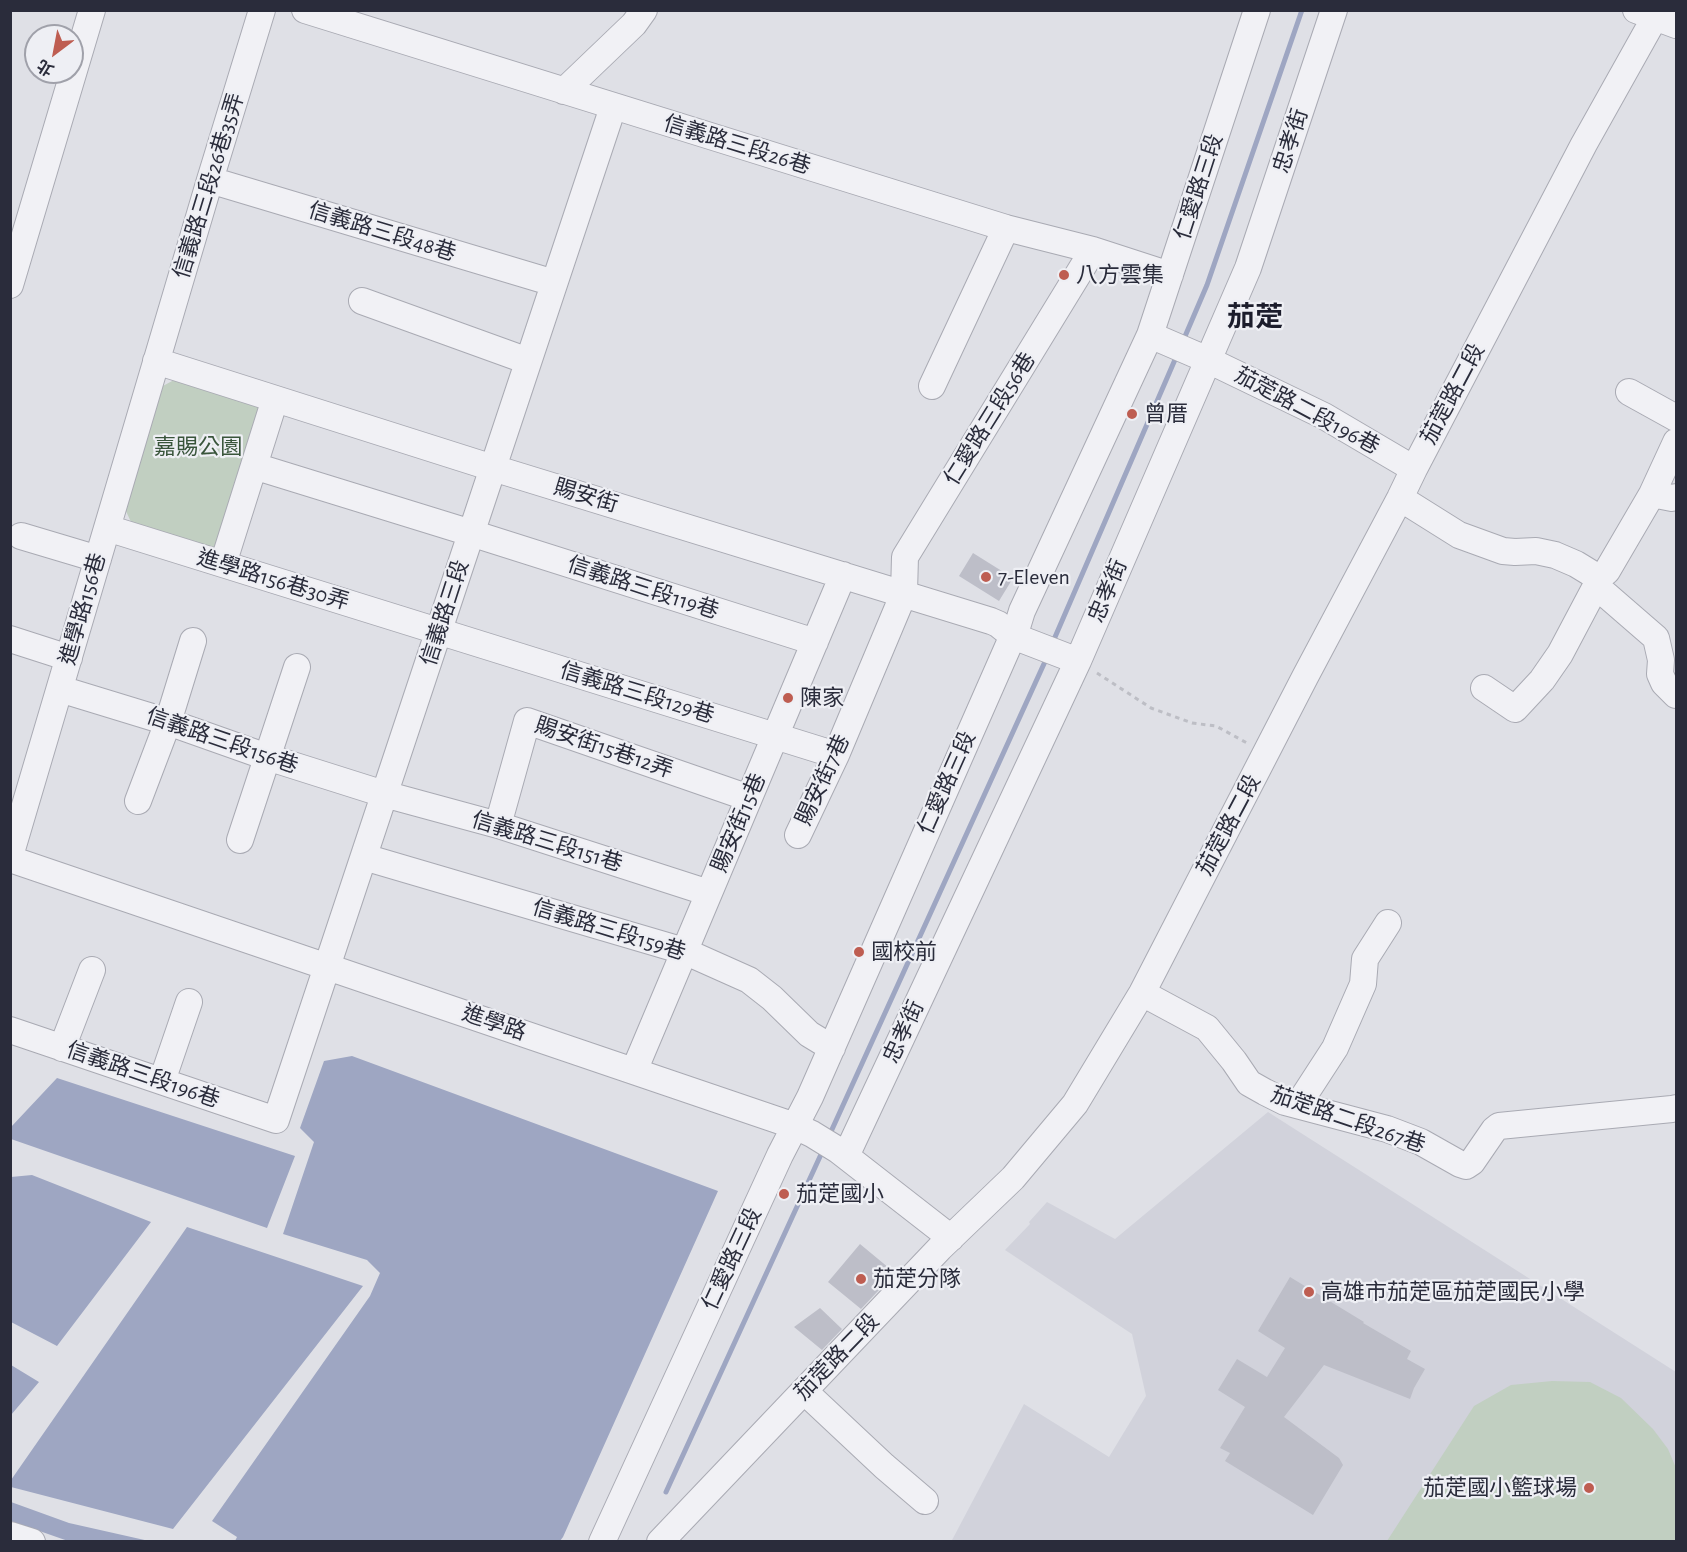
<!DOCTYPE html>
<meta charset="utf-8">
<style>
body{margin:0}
#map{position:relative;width:1687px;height:1552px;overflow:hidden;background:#dfe0e6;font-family:"Alegreya Sans","Noto Sans TC",sans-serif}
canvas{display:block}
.frame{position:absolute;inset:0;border:12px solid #2a2c3b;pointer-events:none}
.north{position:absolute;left:24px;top:24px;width:60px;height:60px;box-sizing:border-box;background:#eeeff4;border:2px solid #a0a1aa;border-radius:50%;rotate:212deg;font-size:16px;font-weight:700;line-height:24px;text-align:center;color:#2a2c3b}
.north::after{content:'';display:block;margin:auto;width:21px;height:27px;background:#be5d51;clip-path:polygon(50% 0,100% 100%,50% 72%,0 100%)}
</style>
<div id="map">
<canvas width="1687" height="1552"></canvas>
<div class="frame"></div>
<div class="north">北</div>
</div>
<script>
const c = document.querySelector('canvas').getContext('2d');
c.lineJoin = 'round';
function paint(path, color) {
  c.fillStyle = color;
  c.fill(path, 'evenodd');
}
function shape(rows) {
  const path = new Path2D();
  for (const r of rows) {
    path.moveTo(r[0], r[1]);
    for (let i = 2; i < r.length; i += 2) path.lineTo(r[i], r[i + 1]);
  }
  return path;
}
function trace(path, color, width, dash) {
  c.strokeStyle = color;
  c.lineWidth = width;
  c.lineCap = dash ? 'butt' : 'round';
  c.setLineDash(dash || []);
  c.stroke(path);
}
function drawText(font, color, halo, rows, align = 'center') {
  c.font = font + ' "Alegreya Sans","Noto Sans TC",sans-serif';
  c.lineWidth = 4.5;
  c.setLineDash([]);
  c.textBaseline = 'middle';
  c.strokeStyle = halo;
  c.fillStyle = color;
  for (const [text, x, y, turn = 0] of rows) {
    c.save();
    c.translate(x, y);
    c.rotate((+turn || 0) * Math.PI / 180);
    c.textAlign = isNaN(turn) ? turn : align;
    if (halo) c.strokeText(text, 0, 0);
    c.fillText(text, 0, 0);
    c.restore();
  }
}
const built = shape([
 [1268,1112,1676,1372,1676,1541,951,1542,1024,1404,1109,1457,1146,1396,1132,1334,1005,1250,1030,1224,1029,1222,1047,1202,1115,1239]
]);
const green = shape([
 [174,380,258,405,264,414,215,549,131,522,125,509,161,387],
 [1552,1381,1590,1382,1621,1398,1653,1429,1668,1449,1676,1468,1676,1541,1387,1541,1474,1406,1511,1385]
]);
const water = shape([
 [352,1056,718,1191,563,1537,560,1541,235,1541,237,1537,212,1521,370,1296,380,1273,367,1260,283,1234,314,1142,300,1128,324,1061],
 [57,1078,295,1156,267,1228,11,1139,11,1127],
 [32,1175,151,1222,57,1346,11,1322,11,1177],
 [187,1227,363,1286,173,1529,11,1487,11,1480],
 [11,1365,39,1382,11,1415],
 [11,1502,69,1523,149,1541,68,1541,11,1521]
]);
const stream = shape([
 [1183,341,1207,285,1302,10],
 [1052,644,1177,355],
 [829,1136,1048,655],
 [666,1492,823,1150]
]);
const building = shape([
 [973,553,1013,578,999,601,959,576],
 [860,1244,895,1273,861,1309,828,1282],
 [1290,1277,1364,1322,1363,1323,1411,1351,1407,1359,1425,1369,1414,1388,1410,1399,1324,1365,1284,1417,1339,1458,1343,1465,1313,1515,1225,1461,1230,1453,1220,1448,1245,1407,1218,1390,1237,1359,1267,1377,1285,1348,1258,1331],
 [820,1308,842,1329,822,1350,794,1327]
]);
const path = shape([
 [1097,673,1151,708,1192,723,1216,726,1247,743]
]);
const minor = shape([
 [305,10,1006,228,1093,250,1170,275],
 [1636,10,1676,25],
 [564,91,634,24,644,10],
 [210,180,554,283],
 [10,285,92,10],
 [362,301,528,361],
 [1150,335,1208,360,1324,416,1414,469],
 [156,361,493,468,991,621,998,624,1013,636,1078,661],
 [932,386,1006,228],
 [1629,392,1676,418],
 [254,466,471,533,815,642],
 [1652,494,1676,442],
 [1400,498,1459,535,1503,551,1515,552,1536,551,1555,555,1576,564,1594,575,1601,576,1607,571,1652,494,1672,498,1676,497],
 [107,528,836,755],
 [21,536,98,559],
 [223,564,275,399],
 [1601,576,1596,586,1656,638,1661,660,1660,674,1664,683,1676,695],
 [10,639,69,658],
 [1484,688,1515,709,1542,680,1560,654,1596,586],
 [60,689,168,722,267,757,384,794,498,825,709,893],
 [138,801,168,722,193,641],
 [498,825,527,721,749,798],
 [798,835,836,755,904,593,905,557,1093,250],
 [240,840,297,667],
 [10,856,210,180,262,10],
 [364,857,684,951,749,980,772,998,809,1034,832,1048],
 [10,859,795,1126,812,1134,838,1150,951,1238],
 [1142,993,1207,1028,1234,1061,1249,1083,1265,1092,1285,1102,1387,1129,1421,1142,1460,1164,1466,1166,1472,1162,1494,1130,1499,1126,1672,1109,1676,1108],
 [10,1030,276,1120,613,107],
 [62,1048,92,970],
 [634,1071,843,575],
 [162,1081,189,1002],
 [1298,1105,1335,1048,1363,984,1365,959,1388,923],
 [846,1156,1078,661,1248,268,1334,10],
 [804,1391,884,1466,925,1501],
 [10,1535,32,1542],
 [602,1542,780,1155,810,1097,1018,624,1022,611,1150,335,1257,10],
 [660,1542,940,1248,1013,1178,1075,1104,1142,993,1305,677,1400,498,1414,469,1584,144,1659,10]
]);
const markers = [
 [1064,275,6,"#be5d51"],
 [1132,414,6,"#be5d51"],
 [986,577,6,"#be5d51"],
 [788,698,6,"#be5d51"],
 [859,952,6,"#be5d51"],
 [784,1194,6,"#be5d51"],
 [861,1279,6,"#be5d51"],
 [1309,1292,6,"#be5d51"],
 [1589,1488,6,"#be5d51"]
];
const streetNames = [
 ["忠孝街",1291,141,-72],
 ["信義路三段26巷",737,145,17],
 ["信義路三段26巷35弄",209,186,-73],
 ["仁愛路三段",1199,187,-72],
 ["信義路三段48巷",382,232,17],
 ["茄萣路二段",1453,394,-62],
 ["茄萣路二段196巷",1307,411,28],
 ["仁愛路三段56巷",990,419,-58],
 ["賜安街",586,496,17],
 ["進學路156巷30弄",273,580,17],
 ["信義路三段119巷",643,588,18],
 ["忠孝街",1108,591,-67],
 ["進學路156巷",83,609,-74],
 ["信義路三段",445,613,-72],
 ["信義路三段129巷",637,693,17],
 ["信義路三段156巷",222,741,19],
 ["賜安街15巷12弄",604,748,19],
 ["賜安街7巷",823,780,-65],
 ["仁愛路三段",947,783,-66],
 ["賜安街15巷",739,823,-67],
 ["茄萣路二段",1229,825,-62],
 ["信義路三段151巷",547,842,17],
 ["信義路三段159巷",609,930,17],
 ["進學路",494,1023,19],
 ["忠孝街",904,1032,-65],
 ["信義路三段196巷",143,1075,19],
 ["茄萣路二段267巷",1348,1120,19],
 ["仁愛路三段",732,1259,-65],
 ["茄萣路二段",837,1357,-46]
];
const poiNames = [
 ["八方雲集",1076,275],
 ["曾厝",1144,414],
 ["7-Eleven",998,577],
 ["陳家",800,698],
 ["國校前",871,952],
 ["茄萣國小",796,1194],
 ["茄萣分隊",873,1279],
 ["高雄市茄萣區茄萣國民小學",1321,1292],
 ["茄萣國小籃球場",1577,1488,"right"]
];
const parkNames = [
 ["嘉賜公園",198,447]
];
const districtNames = [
 ["茄萣",1255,318]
];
paint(built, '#d1d2db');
paint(green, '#c1cfc1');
paint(water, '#9ea6c2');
trace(stream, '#9ea6c2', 5);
paint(building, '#bdbec8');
trace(minor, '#a9aab3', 28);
trace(path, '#bdbec5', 3, [4.5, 4.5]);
trace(minor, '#f1f1f5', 26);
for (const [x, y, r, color] of markers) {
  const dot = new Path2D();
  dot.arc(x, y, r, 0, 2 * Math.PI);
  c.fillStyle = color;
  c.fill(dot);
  trace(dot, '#eeeff4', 2);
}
drawText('22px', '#2a2c3b', '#eeeff4', streetNames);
drawText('22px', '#2a2c3b', '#eeeff4', poiNames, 'left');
drawText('22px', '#39553b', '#eeeff4', parkNames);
drawText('bold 28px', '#1c1d2c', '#eeeff4', districtNames);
</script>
